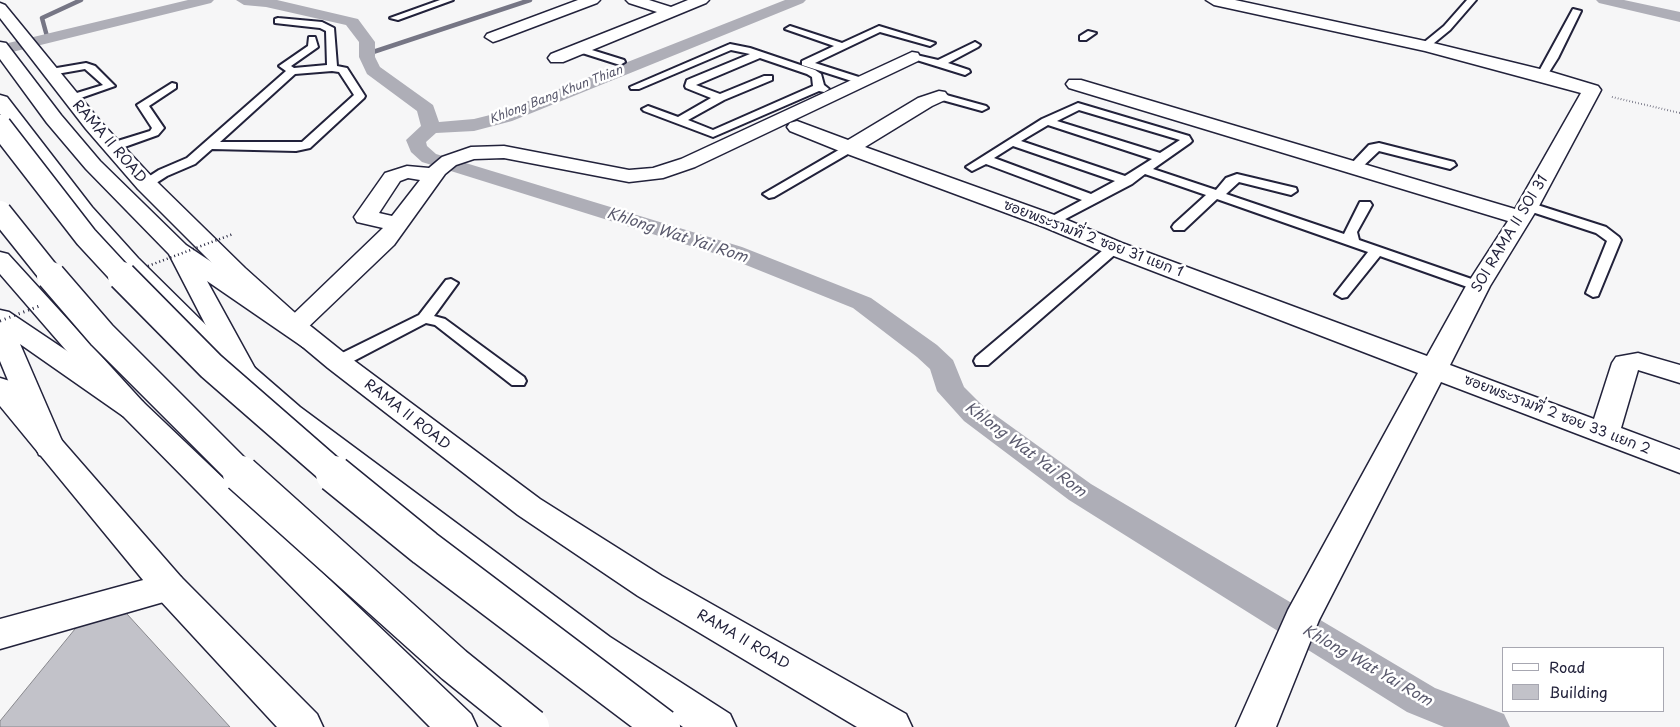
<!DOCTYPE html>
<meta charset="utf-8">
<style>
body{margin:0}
#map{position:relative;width:1680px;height:727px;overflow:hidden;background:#f6f6f7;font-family:"Playpen Sans",sans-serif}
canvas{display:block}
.legend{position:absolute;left:1502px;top:647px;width:162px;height:65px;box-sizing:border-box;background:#fff;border:1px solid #a7a7b1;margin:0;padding:6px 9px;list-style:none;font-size:15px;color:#22223b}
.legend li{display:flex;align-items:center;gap:10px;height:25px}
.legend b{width:25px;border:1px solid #a7a7b1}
</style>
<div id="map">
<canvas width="1680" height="727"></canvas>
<ul class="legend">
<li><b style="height:6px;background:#fff"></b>Road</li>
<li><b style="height:14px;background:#c2c2c9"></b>Building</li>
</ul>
</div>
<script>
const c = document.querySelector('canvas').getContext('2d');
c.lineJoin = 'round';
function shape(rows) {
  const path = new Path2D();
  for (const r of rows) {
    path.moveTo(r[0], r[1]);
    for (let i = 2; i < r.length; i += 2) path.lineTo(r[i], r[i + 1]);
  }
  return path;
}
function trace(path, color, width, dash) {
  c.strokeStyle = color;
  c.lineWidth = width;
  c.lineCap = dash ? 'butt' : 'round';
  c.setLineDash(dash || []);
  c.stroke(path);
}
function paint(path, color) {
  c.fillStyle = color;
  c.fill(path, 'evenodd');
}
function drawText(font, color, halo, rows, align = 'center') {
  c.font = font + ' "Playpen Sans","Playpen Sans Thai",sans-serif';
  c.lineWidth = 5;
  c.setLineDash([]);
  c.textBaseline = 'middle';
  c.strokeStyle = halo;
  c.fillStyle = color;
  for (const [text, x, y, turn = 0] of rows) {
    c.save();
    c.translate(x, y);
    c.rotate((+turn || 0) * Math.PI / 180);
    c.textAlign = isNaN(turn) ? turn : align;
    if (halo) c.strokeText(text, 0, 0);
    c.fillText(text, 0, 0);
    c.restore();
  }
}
const stream = shape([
 [48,40,42,18,81,0],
 [367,54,530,0]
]);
const canal = shape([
 [188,0,214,0,211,3,0,55,0,45,188,0],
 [236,0,277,0,358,19,375,42,375,57,380,67,433,105,439,122,474,119,498,113,785,0,806,0,803,3,512,121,474,131,436,133,426,142,427,146,436,154,742,247,871,298,937,345,953,360,964,387,984,407,1091,484,1435,688,1504,714,1510,727,1444,727,1407,712,1069,500,964,421,937,391,930,369,917,357,853,308,726,257,422,162,411,152,406,140,421,126,417,111,367,74,359,57,359,42,346,25,266,7,244,5,236,0],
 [1596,0,1624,0,1680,12,1680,22,1599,3,1596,0]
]);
const building = shape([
 [106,591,230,727,0,727,0,721,106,591]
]);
const path = shape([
 [1612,97,1680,113]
]);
const service = shape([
 [440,0,453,0,398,20,390,18,440,0],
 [1467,0,1476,0,1450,30,1428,48,1422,48,1422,44,1444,26,1467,0],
 [1573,9,1581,11,1558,58,1546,77,1538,77,1537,75,1573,9],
 [278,18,322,22,334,28,337,66,347,68,365,96,364,98,310,148,296,151,212,149,195,164,167,176,150,187,142,187,140,184,142,181,159,170,187,158,286,71,279,66,308,46,309,37,315,37,318,47,291,66,294,68,327,65,326,31,320,28,275,23,275,19,278,18],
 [332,71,339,72,354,95,302,142,220,142,295,74,332,71],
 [879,26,935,43,930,46,880,32,815,63,865,79,865,83,861,84,802,65,802,61,834,46,785,29,790,26,842,43,879,26],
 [1088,31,1096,33,1086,40,1080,40,1080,36,1088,31],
 [975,42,980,45,978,47,948,63,969,70,970,72,965,75,907,57,912,54,938,60,975,42],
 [730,44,750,48,815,70,821,74,824,85,829,89,824,92,819,91,713,137,644,111,642,109,648,106,678,117,711,98,686,88,685,86,687,80,750,54,731,50,639,89,631,89,630,87,730,44],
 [760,58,807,74,812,77,813,86,713,130,688,120,724,100,772,80,772,76,764,76,720,94,696,85,760,58],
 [579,46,624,60,625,62,620,65,576,51,574,49,579,46],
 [86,63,95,66,115,86,75,100,67,100,67,96,103,85,85,69,51,75,46,72,51,69,86,63],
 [172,83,176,84,176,88,149,106,164,128,158,135,116,150,108,150,108,144,150,131,152,128,137,105,172,83],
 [939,93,986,106,988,108,982,111,935,98,935,94,939,93],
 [1078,103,1189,136,1192,141,1190,143,1153,169,1216,190,1226,178,1237,174,1296,188,1297,191,1291,195,1239,182,1226,194,1344,234,1360,202,1370,202,1372,205,1357,232,1359,240,1483,283,1485,286,1483,289,1473,289,1380,256,1347,297,1342,298,1335,294,1368,252,1217,199,1184,230,1174,230,1172,227,1174,224,1206,195,1145,174,1132,184,1052,226,1047,225,1045,222,1047,219,1082,200,986,164,972,171,966,167,1042,119,1078,103],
 [1079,110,1180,140,1160,153,1057,121,1079,110],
 [1048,125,1152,159,1125,176,1021,141,1048,125],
 [1013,146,1115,181,1091,194,994,158,1013,146],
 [1379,143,1454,162,1456,165,1450,169,1379,151,1359,170,1351,170,1349,167,1351,164,1369,145,1379,143],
 [849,144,853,145,853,151,774,197,769,198,763,194,849,144],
 [1528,202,1606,227,1619,237,1621,240,1598,296,1593,297,1586,293,1607,241,1596,233,1523,209,1521,206,1523,203,1528,202],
 [1114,244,1119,245,1121,248,1119,251,988,365,976,365,974,361,976,357,1109,245,1114,244],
 [451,279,458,283,434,316,445,319,524,377,526,381,524,385,512,385,435,325,426,323,344,366,332,366,330,362,332,358,419,315,446,280,451,279]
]);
const minor = shape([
 [578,0,600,0,597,3,499,40,493,42,485,37,487,34,578,0],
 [626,0,649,0,671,7,688,0,709,0,706,3,563,62,551,62,548,58,551,54,657,12,629,3,626,0],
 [1206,0,1235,0,1425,41,1548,71,1598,86,1601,90,1539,206,1490,286,1450,365,1594,419,1612,363,1616,357,1638,353,1680,365,1680,383,1638,370,1621,428,1680,450,1680,473,1441,382,1319,620,1276,727,1236,727,1288,610,1418,373,1106,253,1044,227,842,152,790,131,787,127,790,123,797,121,848,140,918,98,939,91,945,92,948,96,945,100,932,106,865,147,1060,217,1122,243,1427,356,1466,286,1508,221,1069,88,1066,84,1069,80,1081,80,1515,209,1581,93,1425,51,1214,5,1206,0],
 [912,52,918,53,920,57,918,61,695,167,663,178,629,182,504,158,474,159,456,165,445,174,394,245,303,332,294,334,285,332,281,326,383,228,357,222,354,217,385,173,407,166,429,168,442,157,471,147,504,146,629,170,653,168,681,159,912,52],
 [408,178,420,180,392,216,379,213,400,181,408,178],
 [169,573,181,577,187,587,181,597,0,649,0,619,169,573]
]);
const secondary = shape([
 [0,3,5,5,100,121,154,179,245,268,303,320,348,356,540,499,662,576,906,714,912,727,857,727,638,596,518,515,328,368,285,332,227,278,138,189,86,129,0,18,0,3],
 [0,378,10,381,181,577,317,714,323,727,277,727,157,597,0,406,0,378]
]);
const trunk = shape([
 [0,95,7,97,92,207,138,258,210,329,300,407,610,637,730,714,736,727,683,727,584,659,280,421,192,341,120,268,76,217,0,114,0,95],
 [0,252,8,254,143,402,471,714,477,727,430,727,123,416,0,274,0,252]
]);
const motorway = shape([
 [0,42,6,43,61,115,100,161,186,245,321,335,325,341,321,347,312,349,303,347,207,281,257,372,253,378,243,381,233,378,169,254,86,169,47,123,0,59,0,42],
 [0,310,9,312,143,402,148,409,143,416,133,418,123,416,20,344,65,448,61,455,50,458,39,455,0,361,0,310]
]);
const pathBridgeFar1 = shape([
 [148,266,233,234]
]);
const pathBridge = shape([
 [0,321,42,305]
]);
const motorwayBridgeFar2 = shape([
 [0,126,86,237,123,277],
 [0,212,52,277]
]);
const motorwayBridgeFar1 = shape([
 [51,276,102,335,242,475],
 [122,276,211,366,336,475]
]);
const motorwayBridge = shape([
 [241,474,454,665,531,727],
 [334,474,425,548,662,727]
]);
const farWaternames = [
 ["Khlong Bang Khun Thian",556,95,-21]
];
const streetNames = [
 ["RAMA II ROAD",109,142,49],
 ["SOI RAMA II SOI 31",1510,234,-59],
 ["ซอยพระรามที่ 2 ซอย 31 แยก 1",1093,239,21],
 ["RAMA II ROAD",407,415,38],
 ["ซอยพระรามที่ 2 ซอย 33 แยก 2",1557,415,21],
 ["RAMA II ROAD",743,640,30]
];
const waterNames = [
 ["Khlong Wat Yai Rom",677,236,18],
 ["Khlong Wat Yai Rom",1025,450,37],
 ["Khlong Wat Yai Rom",1367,666,30]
];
trace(stream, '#767685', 4.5);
paint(canal, '#aeaeb7');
paint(building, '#c2c2c9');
trace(building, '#88888d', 1);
trace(service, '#22223b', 4);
trace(minor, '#22223b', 3);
trace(secondary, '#22223b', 3);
trace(trunk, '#22223b', 3);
trace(motorway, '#22223b', 3);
trace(path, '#22223b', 2, [0.5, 2.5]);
paint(service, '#fff');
paint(minor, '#fff');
paint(secondary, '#fff');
paint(trunk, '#fff');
paint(motorway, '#fff');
trace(motorwayBridgeFar2, '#22223b', 25, []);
trace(motorwayBridgeFar1, '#22223b', 31, []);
trace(motorwayBridge, '#22223b', 39, []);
trace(pathBridgeFar1, '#22223b', 2.5, [1, 3]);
trace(pathBridge, '#22223b', 3, [1, 4]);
trace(motorwayBridgeFar2, '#fff', 22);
trace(motorwayBridgeFar1, '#fff', 28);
trace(motorwayBridge, '#fff', 36);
drawText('italic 12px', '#5a5a6d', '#fff', farWaternames);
drawText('14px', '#22223b', '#fff', streetNames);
drawText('italic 15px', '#5a5a6d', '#fff', waterNames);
</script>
